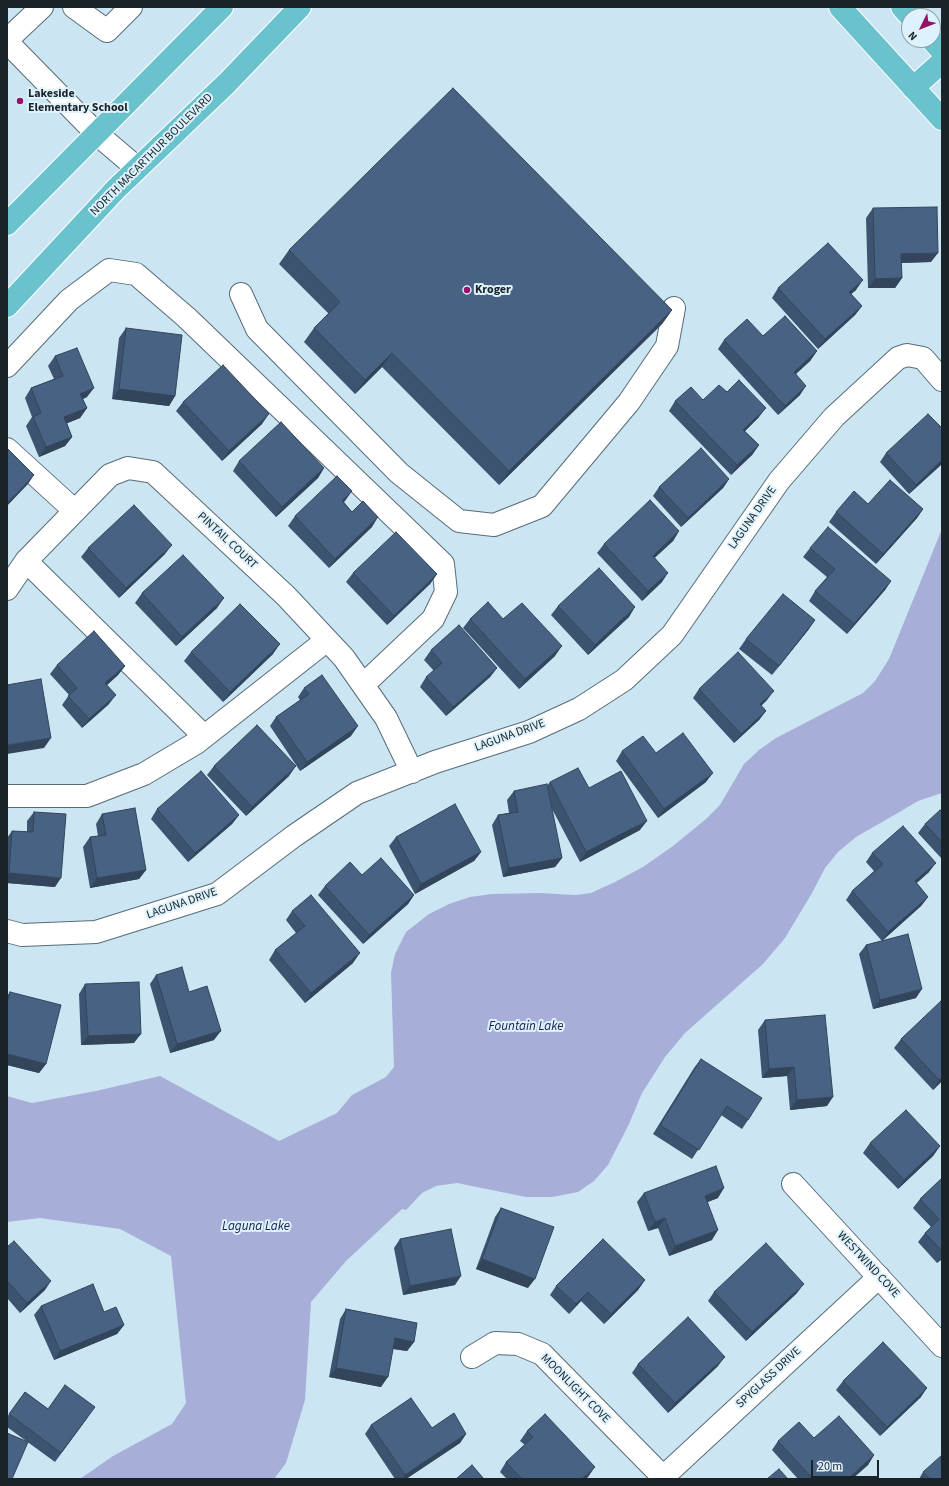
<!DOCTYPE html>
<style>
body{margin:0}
#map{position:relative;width:949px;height:1486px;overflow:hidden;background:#cce5f2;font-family:"Source Sans 3",sans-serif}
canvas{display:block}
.frame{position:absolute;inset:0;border:8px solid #1a2328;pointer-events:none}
.north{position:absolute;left:901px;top:8px;width:40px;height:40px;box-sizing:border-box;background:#ddf2fc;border:1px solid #8f9fa7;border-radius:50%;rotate:227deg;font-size:11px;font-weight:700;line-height:16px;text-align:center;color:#1a2328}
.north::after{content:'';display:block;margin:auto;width:14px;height:18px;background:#961168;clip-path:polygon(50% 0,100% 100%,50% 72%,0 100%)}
.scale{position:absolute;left:811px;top:1460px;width:68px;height:18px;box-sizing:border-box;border:2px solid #1a2328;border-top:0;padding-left:5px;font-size:12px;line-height:14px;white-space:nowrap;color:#1a2328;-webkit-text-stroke:3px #ddf2fc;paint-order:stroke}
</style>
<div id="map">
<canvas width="949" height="1486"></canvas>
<div class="frame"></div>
<div class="north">N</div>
<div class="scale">20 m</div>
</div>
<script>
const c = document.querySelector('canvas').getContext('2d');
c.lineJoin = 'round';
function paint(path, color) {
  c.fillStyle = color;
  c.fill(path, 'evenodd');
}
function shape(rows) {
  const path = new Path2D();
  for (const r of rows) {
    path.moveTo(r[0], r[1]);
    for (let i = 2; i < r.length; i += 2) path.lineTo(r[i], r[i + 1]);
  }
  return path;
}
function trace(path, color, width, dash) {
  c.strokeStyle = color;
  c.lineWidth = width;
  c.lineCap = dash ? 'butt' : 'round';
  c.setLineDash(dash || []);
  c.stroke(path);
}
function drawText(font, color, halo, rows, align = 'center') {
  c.font = font + ' "Source Sans 3",sans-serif';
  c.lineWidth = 4;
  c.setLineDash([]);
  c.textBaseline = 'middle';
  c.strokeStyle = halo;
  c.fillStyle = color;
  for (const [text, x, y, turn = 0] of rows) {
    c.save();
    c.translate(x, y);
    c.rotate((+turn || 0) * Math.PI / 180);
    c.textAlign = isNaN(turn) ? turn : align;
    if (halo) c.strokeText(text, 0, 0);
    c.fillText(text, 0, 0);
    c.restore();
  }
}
const water = shape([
 [942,529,942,793,918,801,896,814,856,837,838,852,825,868,812,893,785,938,763,964,685,1033,665,1057,642,1093,629,1124,608,1165,594,1181,578,1192,552,1197,526,1197,457,1183,436,1186,422,1193,406,1210,402,1209,346,1261,311,1302,305,1400,286,1463,274,1479,80,1479,113,1456,172,1424,186,1403,171,1256,120,1229,40,1218,7,1222,7,1096,32,1103,96,1091,160,1076,279,1141,337,1113,352,1095,386,1077,394,1067,391,973,395,954,406,932,429,914,449,904,470,897,492,894,540,893,575,895,591,893,613,883,643,867,673,846,706,819,720,805,744,764,759,750,776,738,863,693,875,681,889,659]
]);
const minor = shape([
 [74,7,107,31,131,7],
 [7,40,42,7],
 [7,42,97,134,137,168],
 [241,294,257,329,399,473,459,521,494,525,542,506,629,402,667,346,674,308],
 [7,366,69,300,109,270,136,274,186,317,443,564,446,592,433,619,363,685],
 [7,449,75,511],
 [26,561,204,736],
 [7,589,26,561,110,475,128,468,153,472,286,596,344,658,386,718,412,772],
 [7,796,87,796,144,774,196,743,327,640],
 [7,931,22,935,96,932,217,894,294,836,357,793,435,762,529,732,579,709,624,680,672,635,779,481,834,417,898,358,907,355,923,358,942,380],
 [793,1184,942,1346],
 [472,1357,495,1343,518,1344,542,1354,663,1477],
 [661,1479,879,1277]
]);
const major = shape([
 [840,7,942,119],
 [902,7,910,16],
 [932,40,942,51],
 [913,88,942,62],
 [7,224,222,7],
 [7,306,116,189,227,83,300,7]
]);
const wall = shape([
 [873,208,931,262,901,263,902,278,895,288,868,288,866,218],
 [289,250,672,310,662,324,499,485,382,367,355,394,304,342,314,328,329,314,279,264],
 [778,288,856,290,851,294,862,306,855,315,818,349,772,298],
 [126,328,175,396,169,406,112,399,119,338],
 [763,336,817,351,810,361,796,374,800,395,778,415,718,349,724,340],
 [55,356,87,397,83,399,87,408,80,418,67,423,72,437,65,446,39,457,26,426,32,417,25,398,31,388,54,379,48,366],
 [727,392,759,417,745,431,759,445,752,455,731,475,669,411,675,401,703,400],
 [183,402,262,424,222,461,176,411],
 [886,453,942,464,909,494,880,462],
 [239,461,324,468,318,478,276,517,233,471],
 [729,479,723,488,681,527,653,496,659,487],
 [345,501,344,502,352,512,372,527,329,568,288,526,295,516],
 [868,504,923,509,917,518,876,564,829,522,836,512],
 [679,531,673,541,654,558,662,582,642,601,597,553,604,544],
 [88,548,165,554,119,598,81,557],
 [810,548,891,581,885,590,847,634,809,601,815,591,827,577,803,557],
 [353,573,437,574,430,584,387,625,346,582],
 [142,593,217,608,176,646,135,603],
 [558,606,629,617,588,655,551,615],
 [470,619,503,619,555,656,519,689,463,628],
 [809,629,772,675,739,649,746,639],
 [431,650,497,668,490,677,446,716,420,687,426,677,434,671,424,660],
 [191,652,273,654,223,702,184,661],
 [57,665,125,666,118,675,107,685,109,704,82,728,62,705,69,695,50,674],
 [304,688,351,736,300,771,270,726,276,717,300,700,298,697],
 [699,689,767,700,761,706,766,711,759,720,734,743,693,698],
 [622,751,656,753,706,782,658,818,616,761],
 [214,766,289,776,246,816,207,775],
 [550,782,589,788,640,830,580,862,551,807,562,858,555,867,503,877,492,825,498,815,509,813,507,800,514,791,547,786],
 [157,809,239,815,232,824,188,862,151,819],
 [34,812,55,887,7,883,7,838,12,831,27,832,27,821],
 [942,812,942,859,918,833,925,824],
 [102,814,146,870,139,879,90,888,83,847,90,837,98,836,96,824],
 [396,837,481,852,474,861,415,894,389,846],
 [872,853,929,872,916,883,928,897,921,906,882,941,916,998,873,1009,859,954,866,945,882,941,846,900,852,891,874,871,866,862],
 [362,875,414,895,408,904,363,944,318,895,325,886],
 [292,911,353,963,305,1003,269,960,275,950,296,933,286,920],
 [156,975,214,1040,170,1053,150,984],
 [85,984,134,1043,81,1045,79,994],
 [10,992,46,1064,39,1073,7,1065,7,996],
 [942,1002,942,1081,933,1090,894,1048,901,1039],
 [765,1020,827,1106,790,1110,787,1076,762,1078,758,1030],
 [701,1059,748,1120,742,1129,721,1115,692,1159,653,1134,694,1068],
 [870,1143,940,1146,933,1156,898,1189,863,1153],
 [942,1178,942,1259,937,1263,918,1242,925,1233,931,1227,913,1208,920,1199],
 [644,1193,718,1198,708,1202,712,1240,669,1256,658,1228,648,1231,637,1202],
 [501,1208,528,1288,476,1269,495,1217],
 [400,1239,455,1285,403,1295,394,1248],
 [7,1247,45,1290,20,1313,7,1298],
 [645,1280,638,1290,604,1324,581,1301,569,1314,550,1295,556,1286],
 [714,1292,797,1293,746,1341,708,1301],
 [41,1306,104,1312,124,1325,117,1334,54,1360,34,1315],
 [346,1309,414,1342,407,1351,393,1349,381,1387,329,1377,340,1319],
 [638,1364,718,1366,668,1413,632,1373],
 [843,1381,921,1397,880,1436,836,1390],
 [25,1392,48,1409,88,1417,55,1462,7,1427,7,1417],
 [371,1425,432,1428,466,1434,460,1443,406,1479,395,1479,365,1434],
 [527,1431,588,1477,585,1479,507,1479,500,1472,506,1462,525,1445,520,1441],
 [814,1438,874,1455,868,1465,852,1479,798,1479,772,1450,778,1441],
 [923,1472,942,1479,919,1479]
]);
const shadedWall = shape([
 [938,253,931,262,894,263,901,254],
 [902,278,895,288,868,288,875,279],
 [863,280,856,290,842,302,849,292],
 [862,306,855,315,818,349,825,339],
 [672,310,662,324,499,485,509,471],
 [817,351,810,361,788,381,794,372],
 [392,353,382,367,355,394,365,380],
 [806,386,800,395,778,415,785,406],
 [94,388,87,397,74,403,80,394],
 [119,389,175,396,169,406,112,399],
 [87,408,80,418,58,427,64,417],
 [766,408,759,417,737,439,743,430],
 [269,414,262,424,222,461,229,451],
 [72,437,65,446,39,457,46,447],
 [759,445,752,455,731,475,737,465],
 [942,460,942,464,909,494,916,485],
 [324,468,318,478,276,517,282,507],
 [34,475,28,484,7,506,7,503],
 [729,479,723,488,681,527,688,518],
 [352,491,345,501,335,510,342,501],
 [923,509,917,518,876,564,883,554],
 [378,517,372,527,329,568,335,559],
 [679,531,673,541,646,566,653,556],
 [172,545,165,554,119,598,126,588],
 [668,573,662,582,642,601,648,591],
 [437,574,430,584,387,625,394,616],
 [891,581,885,590,847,634,854,624],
 [224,598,217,608,176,646,182,637],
 [635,607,629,617,588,655,595,645],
 [815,620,809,629,772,675,779,666],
 [280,644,273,654,223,702,230,692],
 [562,646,555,656,519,689,525,679],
 [125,666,118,675,98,693,105,683],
 [497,668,490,677,446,716,453,707],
 [774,691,767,700,753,713,760,704],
 [116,695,109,704,82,728,89,719],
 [766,711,759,720,734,743,741,734],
 [358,726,351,736,300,771,307,762],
 [51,738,44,748,7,754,7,745],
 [296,766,289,776,246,816,252,807],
 [713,773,706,782,658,818,664,809],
 [239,815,232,824,188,862,195,853],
 [647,821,640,830,580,862,586,852],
 [481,852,474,861,415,894,421,884],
 [562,858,555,867,503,877,509,868],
 [936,863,929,872,908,891,915,881],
 [146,870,139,879,90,888,97,878],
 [9,873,61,878,55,887,7,883,7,876],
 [414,895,408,904,363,944,369,935],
 [928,897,921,906,882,941,888,932],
 [360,953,353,963,305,1003,311,993],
 [922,989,916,998,873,1009,880,1000],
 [221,1031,214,1040,170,1053,177,1044],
 [141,1034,134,1043,81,1045,88,1036],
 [7,1054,46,1064,39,1073,7,1065],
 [794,1067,787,1076,762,1078,769,1069],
 [942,1078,942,1081,933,1090,939,1080],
 [833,1097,827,1106,790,1110,797,1100],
 [940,1146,933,1156,898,1189,904,1180],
 [724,1188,718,1198,699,1205,705,1196],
 [665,1218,658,1228,648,1231,655,1222],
 [718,1230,712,1240,669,1256,675,1246],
 [942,1256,942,1259,937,1263],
 [482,1259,535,1279,528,1288,476,1269],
 [461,1276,455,1285,403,1295,410,1286],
 [645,1280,638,1290,604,1324,611,1314],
 [51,1281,45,1290,20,1313,27,1303],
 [804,1284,797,1293,746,1341,752,1332],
 [588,1292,581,1301,569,1314,576,1304],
 [124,1325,117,1334,54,1360,60,1351],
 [395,1338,414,1342,407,1351,388,1348],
 [725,1357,718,1366,668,1413,675,1403],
 [336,1368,388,1377,381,1387,329,1377],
 [927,1388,921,1397,880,1436,887,1427],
 [466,1434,460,1443,406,1479,402,1479,405,1475],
 [874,1455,868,1465,852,1479,848,1479],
 [595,1467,588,1477,585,1479,582,1479]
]);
const building = shape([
 [453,88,672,310,509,471,392,353,365,380,314,328,340,302,289,250,453,88],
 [937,207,938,253,901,254,902,278,875,279,873,208,937,207],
 [828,243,863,280,849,292,862,306,825,339,778,288,828,243],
 [785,316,817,351,794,372,806,386,785,406,724,340,747,319,763,336,785,316],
 [126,328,182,335,175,396,119,389,126,328],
 [77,348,94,388,80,394,87,408,64,417,72,437,46,447,33,417,41,413,31,388,63,376,55,356,77,348],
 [223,365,269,414,229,451,183,402,223,365],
 [739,380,766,408,743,430,759,445,737,465,675,401,691,387,703,400,719,385,727,392,739,380],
 [928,414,942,428,942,460,916,485,886,453,928,414],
 [281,422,324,468,282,507,239,461,281,422],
 [7,448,34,475,7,503,7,448],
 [701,448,729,479,688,518,659,487,701,448],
 [337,476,352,491,342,501,352,512,363,501,378,517,335,559,295,516,337,476],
 [890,480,923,509,883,554,836,512,854,491,868,504,890,480],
 [650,500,679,531,653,556,668,573,648,591,604,544,650,500],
 [134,505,172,545,126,588,88,548,134,505],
 [828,527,891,581,854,624,815,591,835,569,810,548,828,527],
 [396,532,437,574,394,616,353,573,396,532],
 [183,555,224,598,182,637,142,593,183,555],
 [599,568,635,607,595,645,558,606,599,568],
 [783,594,815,620,779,666,746,639,783,594],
 [488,602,503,619,522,603,562,646,525,679,470,619,488,602],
 [240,604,280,644,230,692,191,652,240,604],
 [459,625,497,668,453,707,426,677,442,663,431,650,459,625],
 [94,631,125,666,105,683,116,695,89,719,68,696,77,688,57,665,94,631],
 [738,652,774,691,760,704,766,711,741,734,699,689,738,652],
 [322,675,358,726,307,762,276,717,309,694,304,688,322,675],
 [41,679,51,738,7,745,7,685,41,679],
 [257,725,296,766,252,807,214,766,257,725],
 [683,733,713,773,664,809,622,751,643,736,656,753,683,733],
 [578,768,589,788,621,771,647,821,586,852,550,782,578,768],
 [201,771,239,815,195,853,157,809,201,771],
 [547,784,562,858,509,868,498,815,518,812,514,791,547,784],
 [455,804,481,852,421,884,396,837,455,804],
 [135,808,146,870,97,878,90,837,106,835,102,814,135,808],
 [940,810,942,812,942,842,925,824,940,810],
 [34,812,66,814,61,878,9,873,12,831,33,832,34,812],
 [903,826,936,863,915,881,928,897,888,932,852,891,883,864,872,853,903,826],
 [381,858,414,895,369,935,325,886,350,862,362,875,381,858],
 [311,895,360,953,311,993,275,950,305,926,292,911,311,895],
 [908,934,922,989,880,1000,866,945,908,934],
 [182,967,189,992,207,986,221,1031,177,1044,156,975,182,967],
 [139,982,141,1034,88,1036,85,984,139,982],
 [10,992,61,1005,46,1064,7,1054,7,1003,10,992],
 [941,1001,942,1002,942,1078,939,1080,901,1039,941,1001],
 [825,1015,833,1097,797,1100,794,1067,769,1069,765,1020,825,1015],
 [701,1059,762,1098,748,1120,727,1106,699,1150,660,1125,701,1059],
 [906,1110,940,1146,904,1180,870,1143,906,1110],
 [716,1166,724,1188,705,1196,718,1230,675,1246,665,1218,655,1222,644,1193,716,1166],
 [942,1178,942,1251,925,1233,939,1219,920,1199,942,1178],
 [501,1208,554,1227,535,1279,482,1259,501,1208],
 [451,1229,461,1276,410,1286,400,1239,451,1229],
 [603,1239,645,1280,611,1314,588,1292,576,1304,556,1286,603,1239],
 [14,1241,51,1281,27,1303,8,1282,7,1283,7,1247,14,1241],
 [766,1243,804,1284,752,1332,714,1292,766,1243],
 [93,1284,104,1312,116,1307,124,1325,60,1351,41,1306,93,1284],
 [346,1309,417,1323,414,1342,395,1338,388,1377,336,1368,346,1309],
 [688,1317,725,1357,675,1403,638,1364,688,1317],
 [883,1342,927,1388,887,1427,843,1381,883,1342],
 [65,1385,95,1407,61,1453,9,1414,25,1392,48,1409,65,1385],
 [411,1398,432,1428,454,1413,466,1434,405,1475,371,1425,411,1398],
 [545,1414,595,1467,582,1479,522,1479,506,1462,533,1437,527,1431,545,1414],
 [839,1416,874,1455,848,1479,813,1479,778,1441,799,1422,814,1438,839,1416],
 [7,1433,28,1442,12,1479,7,1479,7,1433],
 [942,1455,942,1479,930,1479,923,1472,942,1455],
 [472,1465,484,1479,456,1479,472,1465],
 [779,1469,788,1479,767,1479,779,1469]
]);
const markers = [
 [20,101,4,"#961168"],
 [467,290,4,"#961168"]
];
const poiNames = [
 ["Lakeside",28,94],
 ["Elementary School",28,108],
 ["Kroger",475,290]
];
const streetNames = [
 ["NORTH MACARTHUR BOULEVARD",152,155,-45],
 ["LAGUNA DRIVE",753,518,-55],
 ["PINTAIL COURT",227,541,43],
 ["LAGUNA DRIVE",510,736,-20],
 ["LAGUNA DRIVE",182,904,-19],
 ["WESTWIND COVE",868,1265,47],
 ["SPYGLASS DRIVE",769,1378,-43],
 ["MOONLIGHT COVE",575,1389,45]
];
const waterNames = [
 ["Fountain Lake",526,1027],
 ["Laguna Lake",256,1227]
];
paint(water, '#a7aed8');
trace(minor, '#566c78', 24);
trace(major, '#fff', 24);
trace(minor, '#fff', 22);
trace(major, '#6ac3cc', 22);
paint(wall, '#3d5470');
paint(shadedWall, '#32455b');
paint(building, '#476282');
trace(building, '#32455b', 1);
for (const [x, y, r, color] of markers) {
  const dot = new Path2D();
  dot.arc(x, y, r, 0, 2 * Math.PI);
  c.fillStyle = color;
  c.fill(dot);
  trace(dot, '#ddf2fc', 1.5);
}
drawText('bold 12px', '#1a2328', '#ddf2fc', poiNames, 'left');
drawText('12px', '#1a2328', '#ddf2fc', streetNames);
drawText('italic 13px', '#202256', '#ddf2fc', waterNames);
</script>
